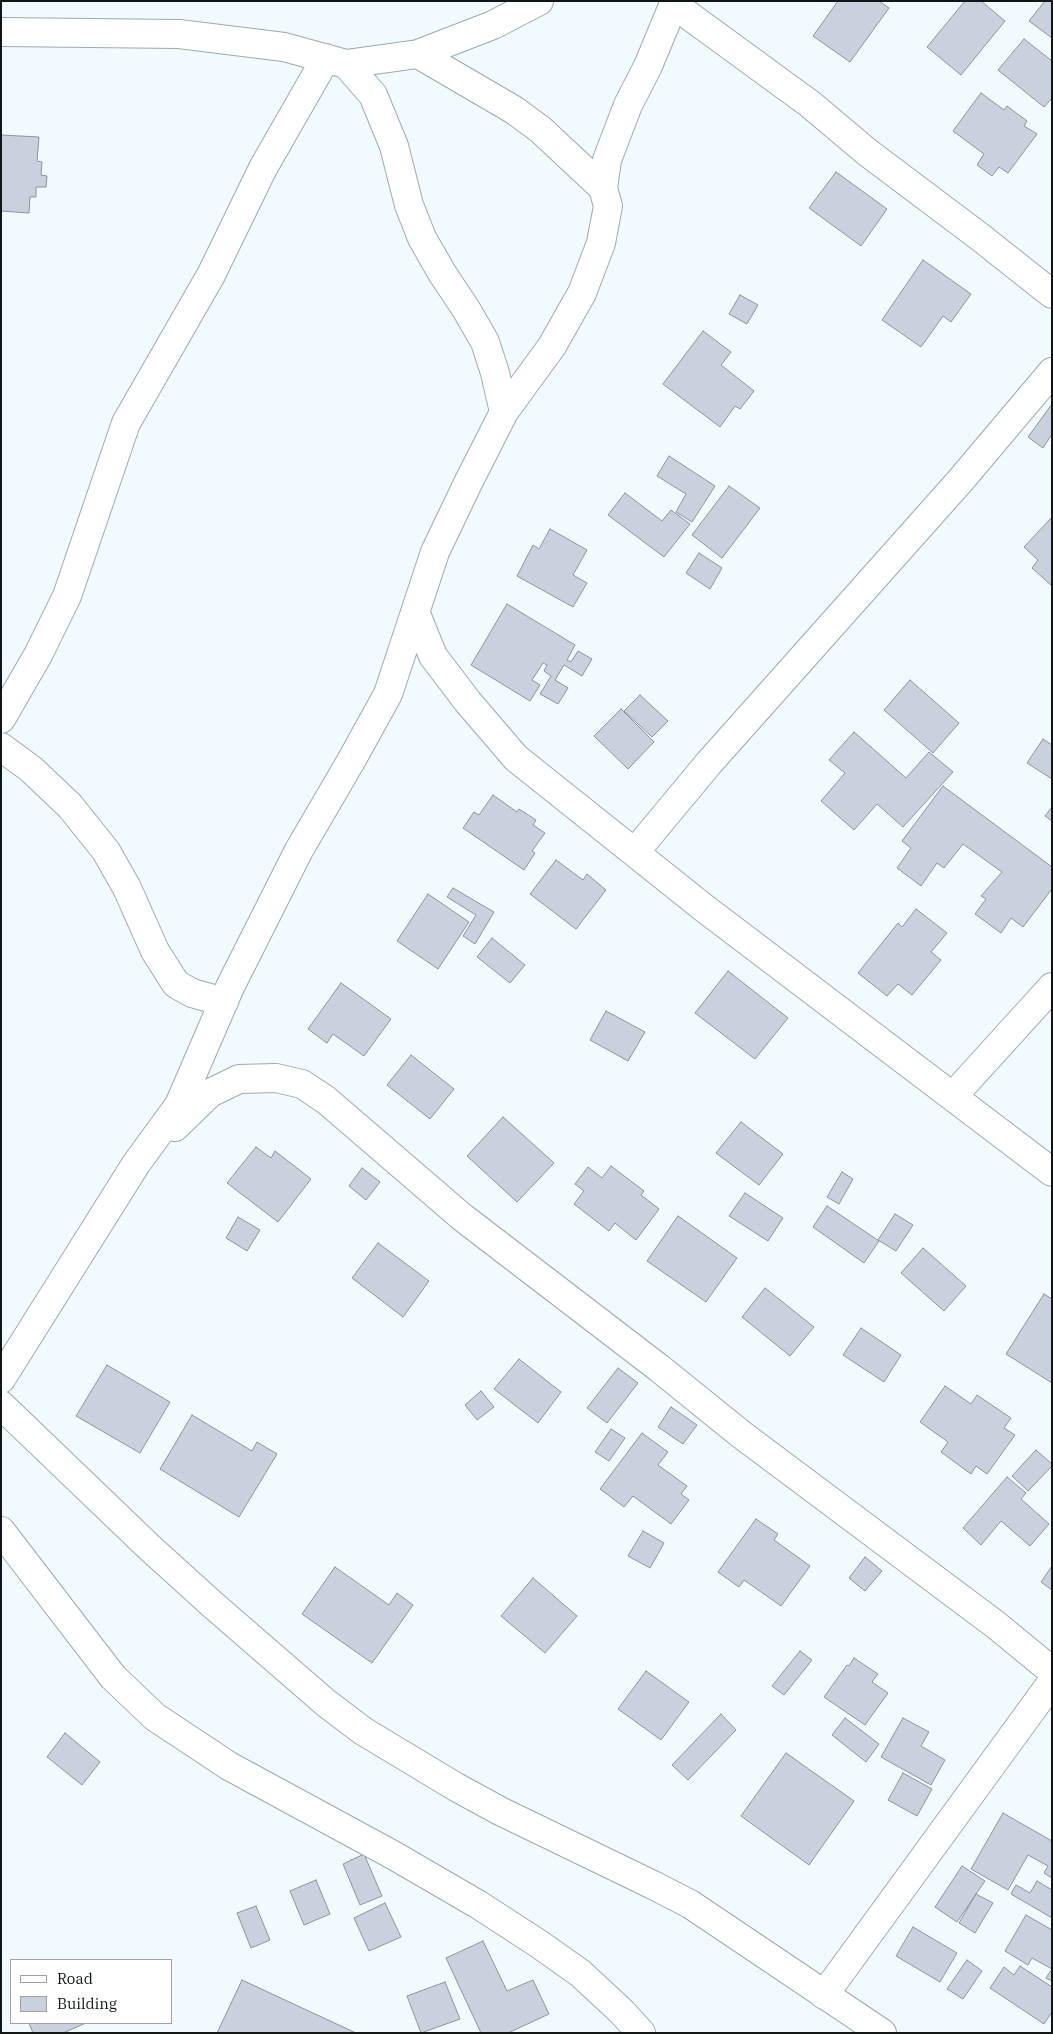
<!DOCTYPE html>
<style>
body{margin:0}
#map{position:relative;width:1053px;height:2034px;overflow:hidden;background:#f1fafe;font-family:"IBM Plex Serif",serif}
canvas{display:block}
.frame{position:absolute;inset:0;border:2px solid #101517;pointer-events:none}
.legend{position:absolute;left:10px;top:1959px;width:162px;height:65px;box-sizing:border-box;background:#fff;border:1px solid #9fa1a2;margin:0;padding:6px 9px;list-style:none;font-size:15px;color:#101517}
.legend li{display:flex;align-items:center;gap:10px;height:25px}
.legend b{width:25px;border:1px solid #9fa1a2}
</style>
<div id="map">
<canvas width="1053" height="2034"></canvas>
<div class="frame"></div>
<ul class="legend">
<li><b style="height:6px;background:#fff"></b>Road</li>
<li><b style="height:14px;background:#cad1de"></b>Building</li>
</ul>
</div>
<script>
const c = document.querySelector('canvas').getContext('2d');
c.lineJoin = 'round';
function paint(path, color) {
  c.fillStyle = color;
  c.fill(path, 'evenodd');
}
function shape(rows) {
  const path = new Path2D();
  for (const r of rows) {
    path.moveTo(r[0], r[1]);
    for (let i = 2; i < r.length; i += 2) path.lineTo(r[i], r[i + 1]);
  }
  return path;
}
function trace(path, color, width, dash) {
  c.strokeStyle = color;
  c.lineWidth = width;
  c.lineCap = dash ? 'butt' : 'round';
  c.setLineDash(dash || []);
  c.stroke(path);
}
const building = shape([
 [838,1,879,1,889,8,850,62,813,36,838,1],
 [965,1,981,1,1005,21,961,75,927,47,965,1],
 [1045,1,1052,1,1052,38,1029,21,1045,1],
 [1024,39,1052,61,1052,98,1044,107,998,70,1024,39],
 [981,93,1004,110,1007,106,1027,121,1024,126,1037,134,1008,173,999,167,992,176,977,165,984,154,953,131,981,93],
 [1,135,39,137,37,161,42,162,41,175,47,176,46,187,36,187,36,197,30,197,29,213,1,211,1,135],
 [836,172,887,209,861,246,809,208,836,172],
 [923,260,971,294,951,322,943,316,921,347,882,320,923,260],
 [740,295,758,305,747,324,729,314,740,295],
 [703,331,731,352,721,365,754,391,740,409,735,406,720,427,663,384,703,331],
 [1052,404,1052,434,1043,448,1028,437,1052,404],
 [669,456,715,486,692,522,676,512,686,494,657,476,669,456],
 [729,486,760,508,722,558,692,535,729,486],
 [625,493,662,521,671,510,690,524,664,557,608,515,625,493],
 [1052,517,1052,586,1032,568,1038,560,1024,547,1052,517],
 [550,529,587,550,573,575,587,583,573,607,517,576,533,545,539,549,550,529],
 [699,553,722,568,710,589,686,573,699,553],
 [507,604,575,645,567,660,571,662,578,651,592,659,582,676,564,665,555,680,568,688,558,704,540,694,551,676,544,671,547,665,543,663,532,680,540,685,530,701,471,665,507,604],
 [910,680,959,723,933,753,884,710,910,680],
 [640,695,668,721,652,737,624,711,640,695],
 [621,709,654,742,628,769,594,736,621,709],
 [854,732,906,778,929,752,953,772,903,827,877,804,854,830,821,801,845,773,829,760,854,732],
 [1043,739,1052,745,1052,779,1027,763,1043,739],
 [943,786,1052,867,1052,889,1023,927,1011,918,1001,933,975,914,986,899,981,896,1002,872,963,844,944,868,937,863,921,886,897,868,911,848,902,841,943,786],
 [493,795,517,812,519,809,536,820,533,825,545,833,532,851,535,853,524,870,463,828,474,812,479,815,493,795],
 [1052,807,1052,821,1045,816,1052,807],
 [556,860,583,880,587,874,606,890,576,929,530,894,556,860],
 [453,888,494,912,475,944,463,936,476,915,447,897,453,888],
 [428,894,469,922,438,969,397,941,428,894],
 [916,909,947,933,931,952,941,960,912,995,898,984,887,996,858,973,898,923,902,927,916,909],
 [492,938,525,965,510,983,477,957,492,938],
 [728,971,788,1018,755,1059,695,1013,728,971],
 [341,983,391,1019,364,1056,333,1034,327,1043,308,1029,341,983],
 [606,1011,645,1032,628,1061,590,1040,606,1011],
 [411,1055,454,1089,430,1119,387,1085,411,1055],
 [503,1117,554,1163,517,1202,467,1156,503,1117],
 [741,1122,783,1154,759,1185,716,1153,741,1122],
 [256,1147,271,1158,275,1151,311,1179,278,1222,227,1183,256,1147],
 [611,1166,644,1191,641,1195,659,1209,636,1240,615,1223,609,1231,574,1204,584,1191,575,1184,588,1167,602,1178,611,1166],
 [362,1168,380,1182,366,1200,349,1186,362,1168],
 [842,1172,853,1179,839,1204,827,1197,842,1172],
 [745,1193,783,1218,768,1241,729,1216,745,1193],
 [827,1206,879,1241,864,1263,813,1227,827,1206],
 [895,1214,913,1225,896,1251,878,1240,895,1214],
 [678,1216,737,1258,706,1302,647,1261,678,1216],
 [238,1217,260,1230,247,1251,226,1238,238,1217],
 [378,1243,429,1281,403,1317,352,1278,378,1243],
 [923,1248,966,1286,944,1311,901,1273,923,1248],
 [765,1288,814,1327,790,1356,742,1317,765,1288],
 [1044,1294,1052,1299,1052,1383,1006,1354,1044,1294],
 [861,1328,901,1355,884,1382,843,1355,861,1328],
 [519,1359,561,1392,538,1423,494,1389,519,1359],
 [107,1365,170,1402,140,1453,76,1416,107,1365],
 [618,1368,638,1383,607,1423,587,1408,618,1368],
 [945,1386,971,1404,977,1395,1011,1418,1004,1428,1015,1435,987,1474,976,1466,971,1474,941,1452,948,1442,920,1422,945,1386],
 [481,1391,494,1407,477,1420,465,1405,481,1391],
 [671,1407,697,1425,683,1444,658,1427,671,1407],
 [192,1415,252,1451,257,1442,277,1454,239,1517,160,1469,192,1415],
 [611,1429,625,1438,609,1461,595,1452,611,1429],
 [642,1433,668,1452,658,1465,687,1486,681,1494,689,1500,671,1524,633,1496,624,1507,600,1489,642,1433],
 [1036,1450,1052,1464,1052,1466,1028,1491,1012,1476,1036,1450],
 [1007,1477,1026,1493,1021,1499,1049,1524,1030,1546,1001,1521,981,1545,963,1528,1007,1477],
 [756,1519,778,1534,774,1540,810,1566,781,1606,744,1580,739,1587,718,1572,756,1519],
 [643,1531,664,1543,650,1568,628,1556,643,1531],
 [865,1557,882,1571,865,1591,849,1578,865,1557],
 [1052,1566,1052,1590,1041,1582,1052,1566],
 [335,1567,389,1605,397,1593,413,1605,372,1663,302,1614,335,1567],
 [533,1578,577,1616,545,1653,501,1616,533,1578],
 [800,1651,812,1660,784,1695,772,1686,800,1651],
 [854,1658,878,1674,872,1682,888,1693,865,1725,824,1697,847,1665,849,1666,854,1658],
 [646,1671,689,1702,661,1740,618,1709,646,1671],
 [721,1714,736,1730,688,1780,672,1765,721,1714],
 [845,1718,879,1744,866,1762,832,1735,845,1718],
 [903,1718,929,1732,921,1746,945,1760,931,1785,881,1757,903,1718],
 [65,1733,100,1762,82,1785,47,1757,65,1733],
 [786,1753,854,1801,809,1865,741,1816,786,1753],
 [903,1773,932,1789,917,1816,888,1800,903,1773],
 [1003,1813,1052,1841,1052,1878,1044,1873,1048,1866,1028,1855,1008,1890,971,1869,1003,1813],
 [364,1854,382,1896,360,1905,343,1864,364,1854],
 [962,1866,985,1881,957,1922,935,1907,962,1866],
 [316,1880,330,1914,304,1925,290,1891,316,1880],
 [1037,1881,1052,1890,1052,1918,1011,1894,1016,1885,1030,1893,1037,1881],
 [976,1894,993,1903,975,1933,959,1923,976,1894],
 [385,1903,401,1937,369,1951,354,1918,385,1903],
 [256,1906,270,1940,251,1948,237,1913,256,1906],
 [1026,1915,1052,1930,1052,1981,1046,1978,1052,1969,1032,1958,1028,1965,1005,1951,1026,1915],
 [913,1927,957,1953,940,1982,896,1956,913,1927],
 [483,1941,507,1991,533,1980,549,2014,508,2033,481,2033,446,1958,483,1941],
 [967,1960,982,1971,963,1999,947,1989,967,1960],
 [1020,1966,1052,1987,1052,2012,1044,2024,990,1988,1004,1967,1014,1975,1020,1966],
 [242,1980,356,2033,217,2033,242,1980],
 [445,1982,460,2019,421,2033,407,1996,445,1982],
 [29,2023,86,2023,63,2033,33,2033,29,2023]
]);
const minor = shape([
 [673,4,810,104,867,152,980,237,1052,294],
 [1,32,179,34,284,47,346,64,373,95,394,146,409,205,422,238,442,273,466,309,485,342,495,373,504,412],
 [418,54,493,25,539,1],
 [346,64,418,54,514,110,541,130,603,188],
 [416,614,433,656,468,702,516,758,704,908,1052,1172],
 [1,719,38,655,67,596,126,423,211,275,263,168,326,58],
 [1,747,31,769,70,806,106,851,127,888,155,951,176,984,192,993,224,1002],
 [635,852,708,764,960,481,1052,372],
 [953,1096,1052,987],
 [175,1127,210,1093,239,1079,276,1078,302,1084,326,1100,462,1217,659,1368,742,1435,996,1625,1052,1671],
 [1,1379,136,1164,179,1105,230,987,299,850,351,761,388,694,435,552,468,483,504,412,552,346,582,293,601,243,608,206,603,188,607,160,628,105,648,66,675,1],
 [1,1531,113,1677,155,1717,229,1766,393,1855,479,1905,539,1944,580,1973,622,2012,641,2033],
 [824,1995,1052,1682]
]);
const major = shape([
 [1,1405,149,1547,213,1605,326,1703,363,1731,456,1787,500,1811,653,1885,690,1904,882,2033]
]);
paint(building, '#cad1de');
trace(building, '#8c939f', 1);
trace(minor, '#9ba9b1', 30);
trace(major, '#9ba9b1', 30);
trace(minor, '#fff', 28);
trace(major, '#fff', 28);
</script>
